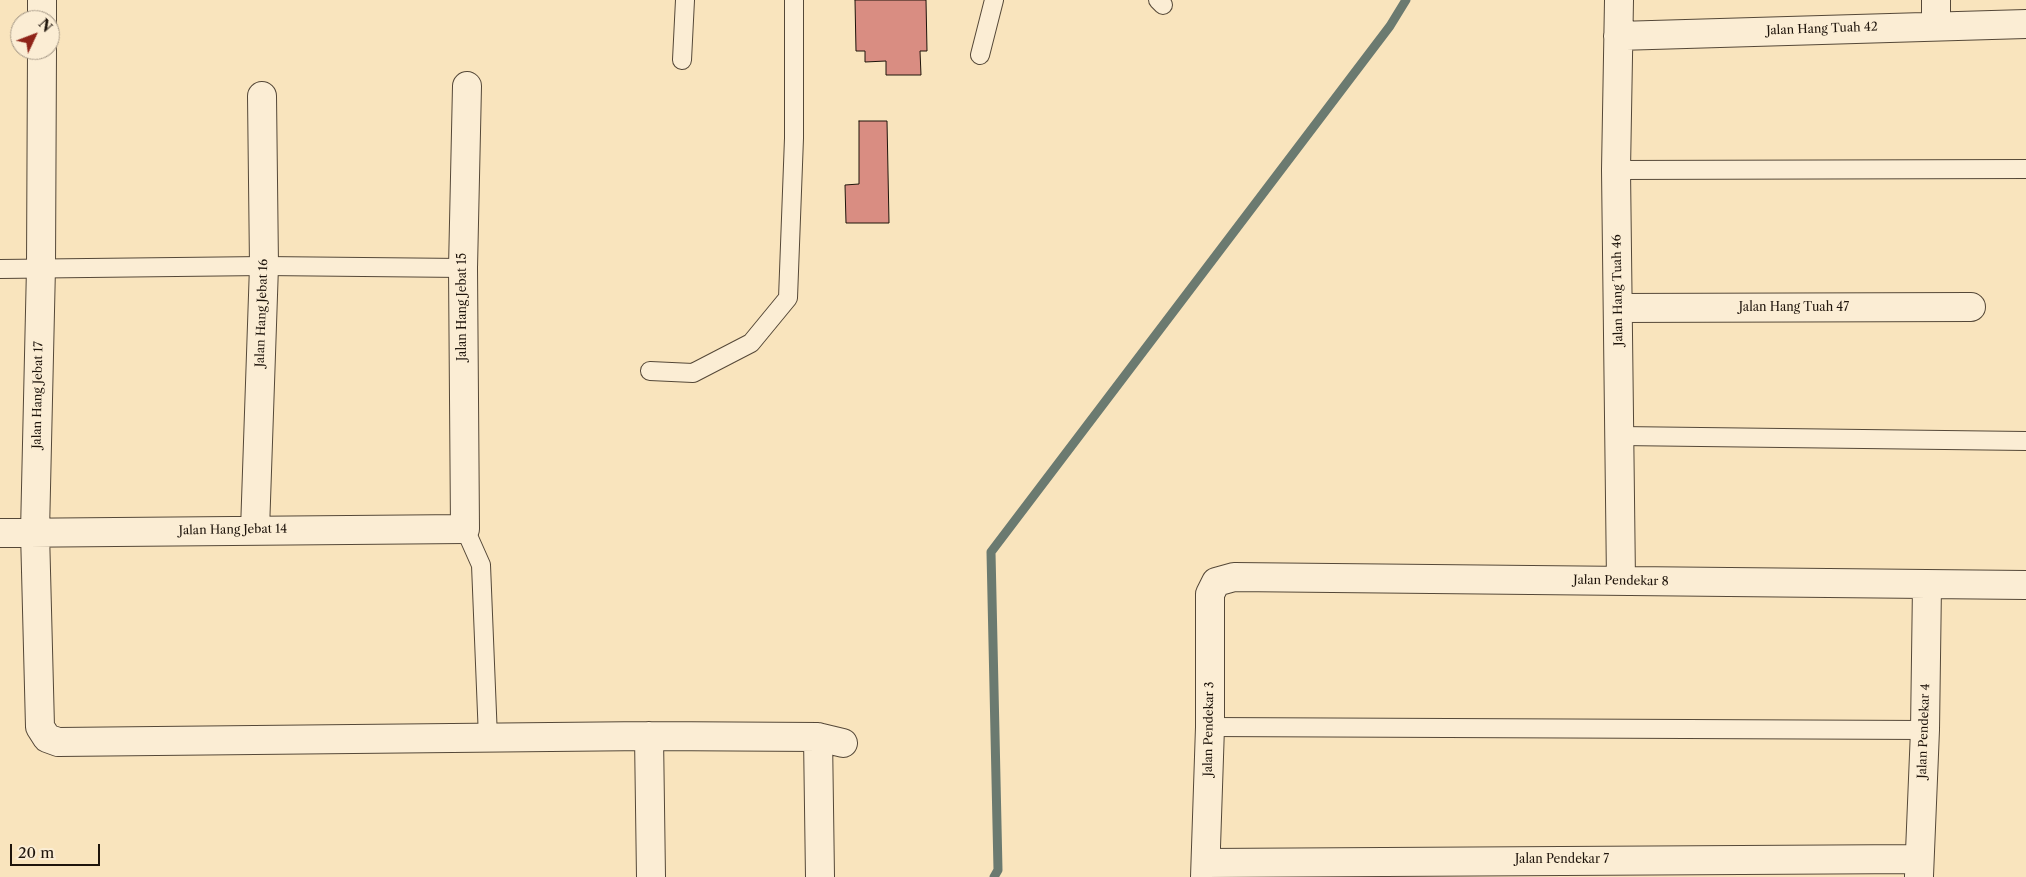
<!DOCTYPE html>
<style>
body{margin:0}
#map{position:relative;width:2026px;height:877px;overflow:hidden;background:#f9e4bd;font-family:"Libre Caslon Text",serif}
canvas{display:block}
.north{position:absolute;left:10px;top:10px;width:50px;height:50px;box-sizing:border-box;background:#fbedd4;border:1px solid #a39684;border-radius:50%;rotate:47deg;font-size:14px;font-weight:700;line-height:20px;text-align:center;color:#1e140b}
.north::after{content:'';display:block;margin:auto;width:18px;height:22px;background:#8f2418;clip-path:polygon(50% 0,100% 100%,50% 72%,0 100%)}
.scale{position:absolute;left:10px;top:844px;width:90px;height:22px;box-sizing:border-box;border:2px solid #1e140b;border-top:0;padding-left:6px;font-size:15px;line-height:18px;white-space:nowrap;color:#1e140b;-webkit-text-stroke:4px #fbedd4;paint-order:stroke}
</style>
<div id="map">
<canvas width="2026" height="877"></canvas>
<div class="north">N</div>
<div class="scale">20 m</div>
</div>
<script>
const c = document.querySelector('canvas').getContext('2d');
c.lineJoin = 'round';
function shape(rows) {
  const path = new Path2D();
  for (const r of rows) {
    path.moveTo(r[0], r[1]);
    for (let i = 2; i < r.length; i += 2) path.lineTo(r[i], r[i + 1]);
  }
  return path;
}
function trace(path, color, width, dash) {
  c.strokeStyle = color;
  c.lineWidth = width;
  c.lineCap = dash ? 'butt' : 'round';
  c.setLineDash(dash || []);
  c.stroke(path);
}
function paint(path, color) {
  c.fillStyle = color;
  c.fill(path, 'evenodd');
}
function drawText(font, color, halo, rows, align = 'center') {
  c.font = font + ' "Libre Caslon Text",serif';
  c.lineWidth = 4;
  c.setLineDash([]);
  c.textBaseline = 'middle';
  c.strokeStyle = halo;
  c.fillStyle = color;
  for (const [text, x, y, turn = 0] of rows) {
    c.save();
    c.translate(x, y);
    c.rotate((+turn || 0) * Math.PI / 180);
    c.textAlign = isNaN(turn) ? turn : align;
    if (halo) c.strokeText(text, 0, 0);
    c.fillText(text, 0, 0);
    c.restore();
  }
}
const stream = shape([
 [994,877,998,870,991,552,1390,26,1406,0]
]);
const building = shape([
 [855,0,926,0,927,51,920,51,921,75,886,75,886,61,865,62,865,51,856,51,855,0],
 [859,121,887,121,889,223,846,223,845,185,859,184,859,121]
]);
const service = shape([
 [1158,0,1163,5],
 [980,55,994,0],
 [682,60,685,0],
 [1616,170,2026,169],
 [0,269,264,266,463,268],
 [650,371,693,373,751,343,788,298,794,138,794,0],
 [1620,436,2026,441],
 [465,529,481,565,488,738],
 [1210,727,1925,730]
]);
const minor = shape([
 [1619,0,1616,170,1621,581],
 [42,20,42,0],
 [1936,26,1936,0],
 [1618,36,2026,24],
 [42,50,41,267,35,532,40,727,47,738,58,742,649,736,818,737,843,743],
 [1618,308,1971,307],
 [255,530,264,266,262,96],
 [0,533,465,529,463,268,467,86],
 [649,736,651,877],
 [818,737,820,877],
 [1206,863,1919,859],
 [1919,876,1925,730,1927,585],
 [1205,877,1210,727,1210,594,1216,582,1234,577,2026,585]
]);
const streetNames = [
 ["Jalan Hang Tuah 42",1822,29,-2],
 ["Jalan Hang Tuah 46",1618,290,-91],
 ["Jalan Hang Jebat 15",463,307,-90],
 ["Jalan Hang Tuah 47",1794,308],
 ["Jalan Hang Jebat 16",262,313,-88],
 ["Jalan Hang Jebat 17",38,395,-89],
 ["Jalan Hang Jebat 14",233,530,-1],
 ["Jalan Pendekar 8",1621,581,1],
 ["Jalan Pendekar 3",1209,729,-89],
 ["Jalan Pendekar 4",1924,731,-88],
 ["Jalan Pendekar 7",1562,860]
];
trace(stream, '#6b7a70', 9);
paint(building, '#d98d82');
trace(building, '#1e140b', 1);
trace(service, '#554838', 20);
trace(minor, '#554838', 30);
trace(service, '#fbedd4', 18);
trace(minor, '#fbedd4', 28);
drawText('12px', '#1e140b', '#fbedd4', streetNames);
</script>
